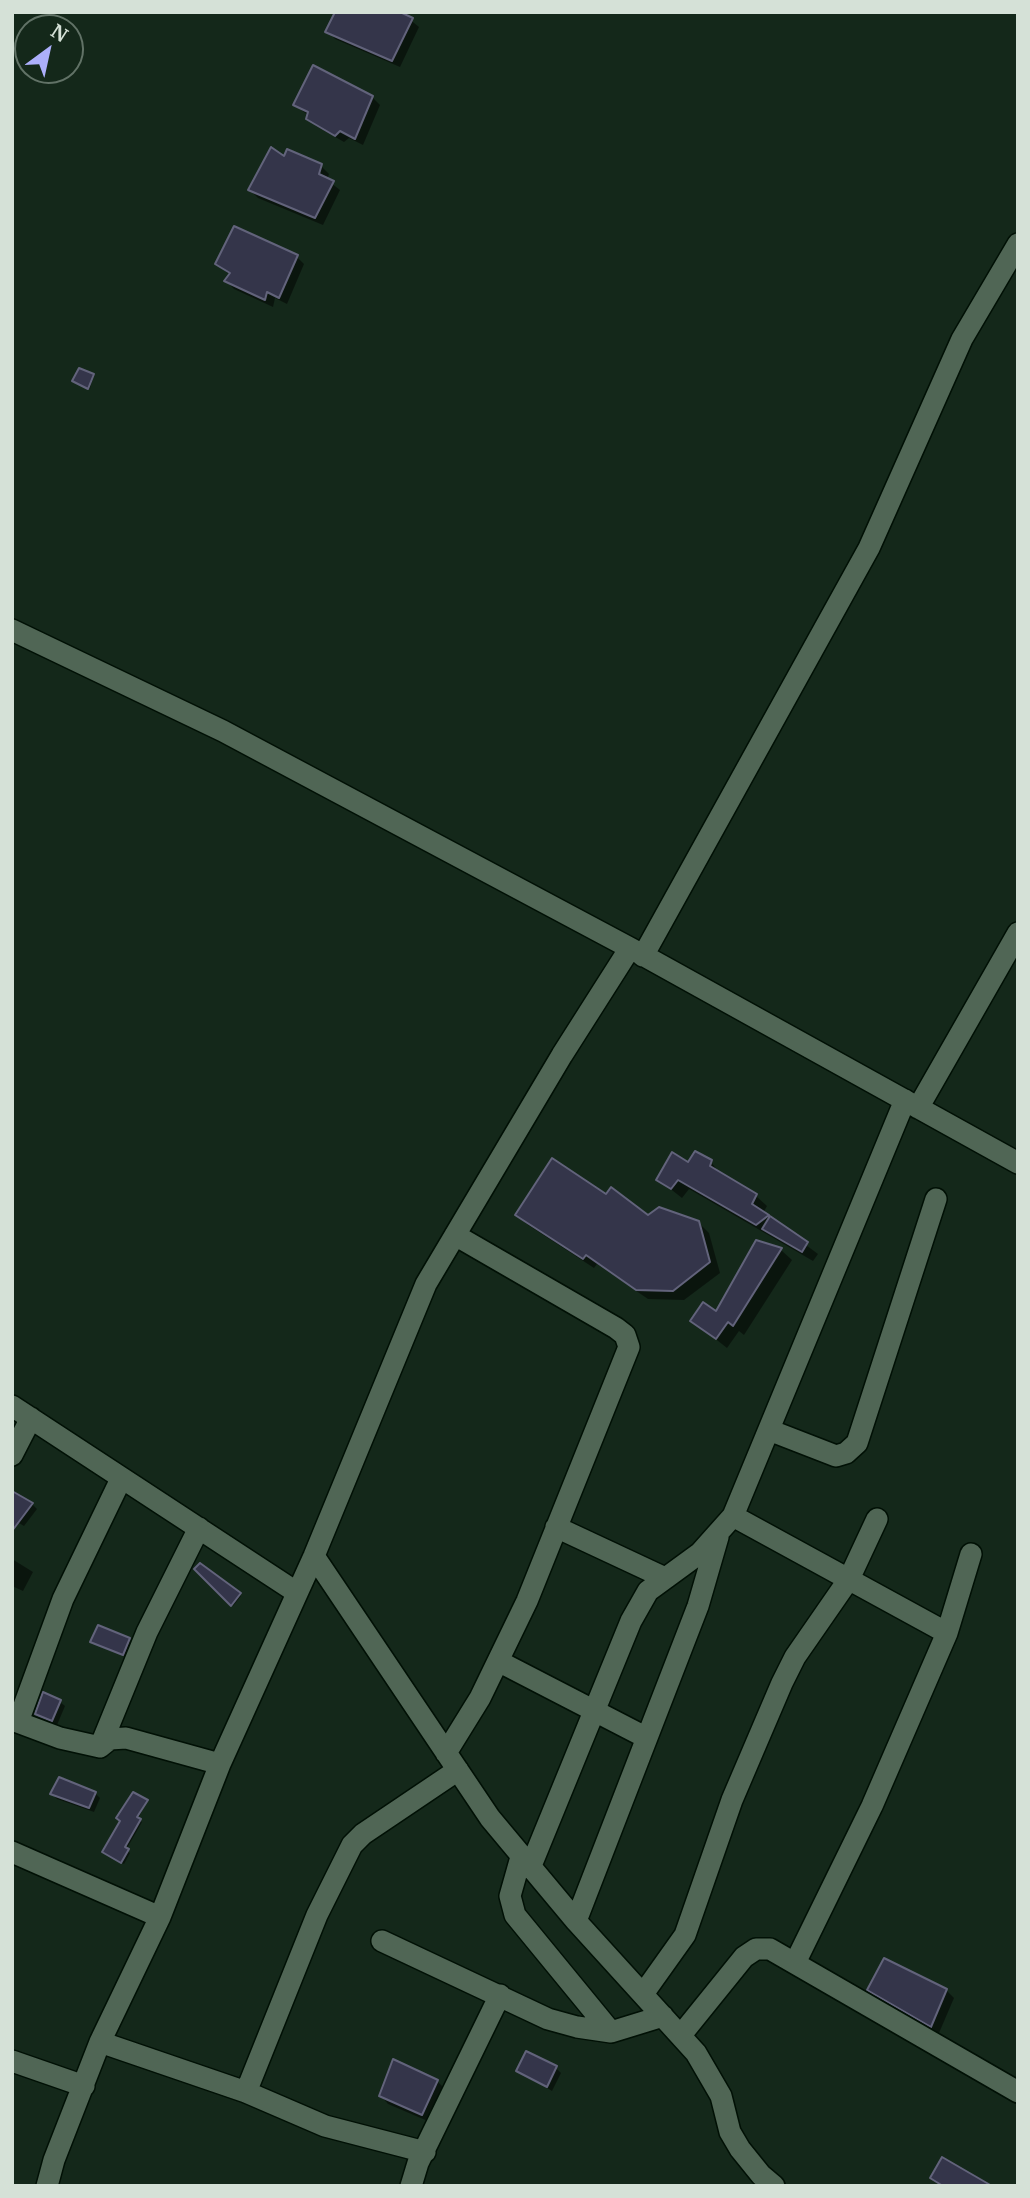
<!DOCTYPE html>
<style>
body{margin:0}
#map{position:relative;width:1030px;height:2198px;overflow:hidden;background:#14281a;font-family:Merriweather,serif}
canvas{display:block}
.frame{position:absolute;inset:0;border:14px solid #d5e1d7;pointer-events:none}
.north{position:absolute;left:14px;top:14px;width:70px;height:70px;box-sizing:border-box;background:#14281a;border:2px solid #617266;border-radius:50%;rotate:33deg;font-size:19px;font-weight:700;line-height:28px;text-align:center;color:#d5e1d7}
.north::after{content:'';display:block;margin:auto;width:24px;height:32px;background:#acaffb;clip-path:polygon(50% 0,100% 100%,50% 72%,0 100%)}
</style>
<div id="map">
<canvas width="1030" height="2198"></canvas>
<div class="frame"></div>
<div class="north">N</div>
</div>
<script>
const c = document.querySelector('canvas').getContext('2d');
c.lineJoin = 'round';
function paint(path, color) {
  c.fillStyle = color;
  c.fill(path, 'evenodd');
}
function shape(rows) {
  const path = new Path2D();
  for (const r of rows) {
    path.moveTo(r[0], r[1]);
    for (let i = 2; i < r.length; i += 2) path.lineTo(r[i], r[i + 1]);
  }
  return path;
}
function trace(path, color, width, dash) {
  c.strokeStyle = color;
  c.lineWidth = width;
  c.lineCap = dash ? 'butt' : 'round';
  c.setLineDash(dash || []);
  c.stroke(path);
}
const shadow = shape([
 [337,12,408,12,408,18,419,27,400,67,335,39,328,31],
 [372,97,380,105,363,145,349,138,344,142,316,126,309,116,295,105],
 [321,166,329,174,327,180,340,190,323,225,258,198,250,190],
 [297,257,304,264,287,304,275,298,273,307,234,289,226,281,230,275,217,264],
 [93,375,90,389,76,383],
 [696,1154,711,1162,721,1175,756,1196,767,1206,763,1213,818,1254,813,1261,689,1189,682,1198,658,1179,689,1164],
 [518,1214,648,1218,698,1222,709,1233,720,1273,684,1300,648,1299,597,1264,594,1268,528,1225],
 [757,1242,781,1250,792,1260,744,1335,739,1331,727,1348,693,1321,716,1314],
 [32,1504,37,1509,24,1526,12,1519],
 [12,1559,33,1572,23,1591,12,1586],
 [201,1565,241,1596,233,1606,197,1569],
 [129,1640,134,1645,128,1658,93,1641],
 [60,1702,65,1706,57,1725,37,1714],
 [60,1779,95,1793,100,1798,94,1812,57,1799,52,1794],
 [147,1801,138,1819,142,1822,126,1850,130,1853,124,1864,106,1854],
 [869,1990,946,1990,954,1998,939,2033,877,1997],
 [556,2068,561,2073,552,2091,519,2070],
 [437,2081,445,2089,430,2122,388,2104,381,2096]
]);
const building = shape([
 [335,12,400,12,413,18,392,61,325,32,335,12],
 [313,65,373,96,355,139,340,131,335,136,306,119,308,112,293,105,313,65],
 [271,147,284,156,287,149,322,164,319,174,334,181,315,218,248,190,271,147],
 [234,226,298,255,279,298,267,292,265,300,224,281,230,273,215,264,234,226],
 [79,368,94,374,88,389,72,381,79,368],
 [695,1151,712,1160,710,1166,757,1194,752,1204,769,1215,756,1225,678,1180,671,1189,656,1180,672,1152,688,1162,695,1151],
 [552,1158,606,1194,611,1187,648,1215,659,1207,699,1221,710,1262,673,1291,636,1290,586,1255,583,1259,515,1215,552,1158],
 [770,1216,808,1242,802,1252,762,1229,770,1216],
 [756,1240,782,1248,733,1326,728,1322,716,1339,690,1321,703,1302,716,1311,756,1240],
 [12,1491,33,1503,12,1531,12,1491],
 [200,1563,241,1593,231,1606,194,1569,200,1563],
 [98,1625,130,1638,123,1655,90,1642,98,1625],
 [43,1692,61,1700,52,1721,35,1714,43,1692],
 [59,1777,96,1792,89,1808,50,1794,59,1777],
 [133,1792,148,1800,137,1817,141,1819,125,1847,129,1849,121,1863,102,1852,120,1821,116,1818,133,1792],
 [884,1958,947,1989,931,2027,867,1990,884,1958],
 [526,2051,557,2066,547,2087,516,2071,526,2051],
 [393,2059,438,2080,422,2115,379,2096,393,2059],
 [942,2157,992,2186,943,2186,930,2178,942,2157]
]);
const minor = shape([
 [12,630,223,731,630,948,1018,1163],
 [643,956,869,548,962,339,1018,244],
 [918,1108,1018,933],
 [12,1406,296,1592],
 [769,1430,836,1456,846,1453,857,1443,936,1199],
 [12,1455,31,1418],
 [733,1516,947,1633],
 [556,1527,663,1577],
 [314,1556,490,1818,576,1921,696,2053,721,2096,730,2132,740,2149,761,2175,774,2186],
 [498,1661,647,1738],
 [12,1720,60,1738,100,1747],
 [18,1722,63,1599,121,1479],
 [100,1747,147,1632,199,1528],
 [100,1747,110,1739,126,1738,220,1764],
 [446,1753,480,1698,527,1601,629,1347,625,1335,616,1328,455,1235],
 [12,1852,160,1917],
 [521,1857,510,1896,515,1915,611,2032],
 [530,1868,631,1621,648,1591,700,1553,733,1516,905,1100],
 [576,1921,698,1606,718,1537],
 [382,1941,548,2019,577,2027,611,2032,663,2016],
 [795,1963,872,1806,947,1633,971,1554],
 [643,1994,685,1935,732,1800,782,1683,795,1657,849,1579,877,1519],
 [681,2035,744,1957,756,1949,770,1949,1018,2092],
 [100,2042,246,2092,325,2126,425,2152],
 [12,2061,84,2086],
 [246,2092,317,1915,352,1845,363,1834,458,1770],
 [47,2186,54,2160,100,2042,160,1917,220,1764,314,1556,426,1284,562,1055,630,948],
 [411,2186,418,2163,500,1995]
]);
paint(shadow, '#0007');
paint(building, '#34354a');
trace(building, '#62637b', 2);
trace(minor, '#011005', 24);
trace(minor, '#506655', 21);
</script>
